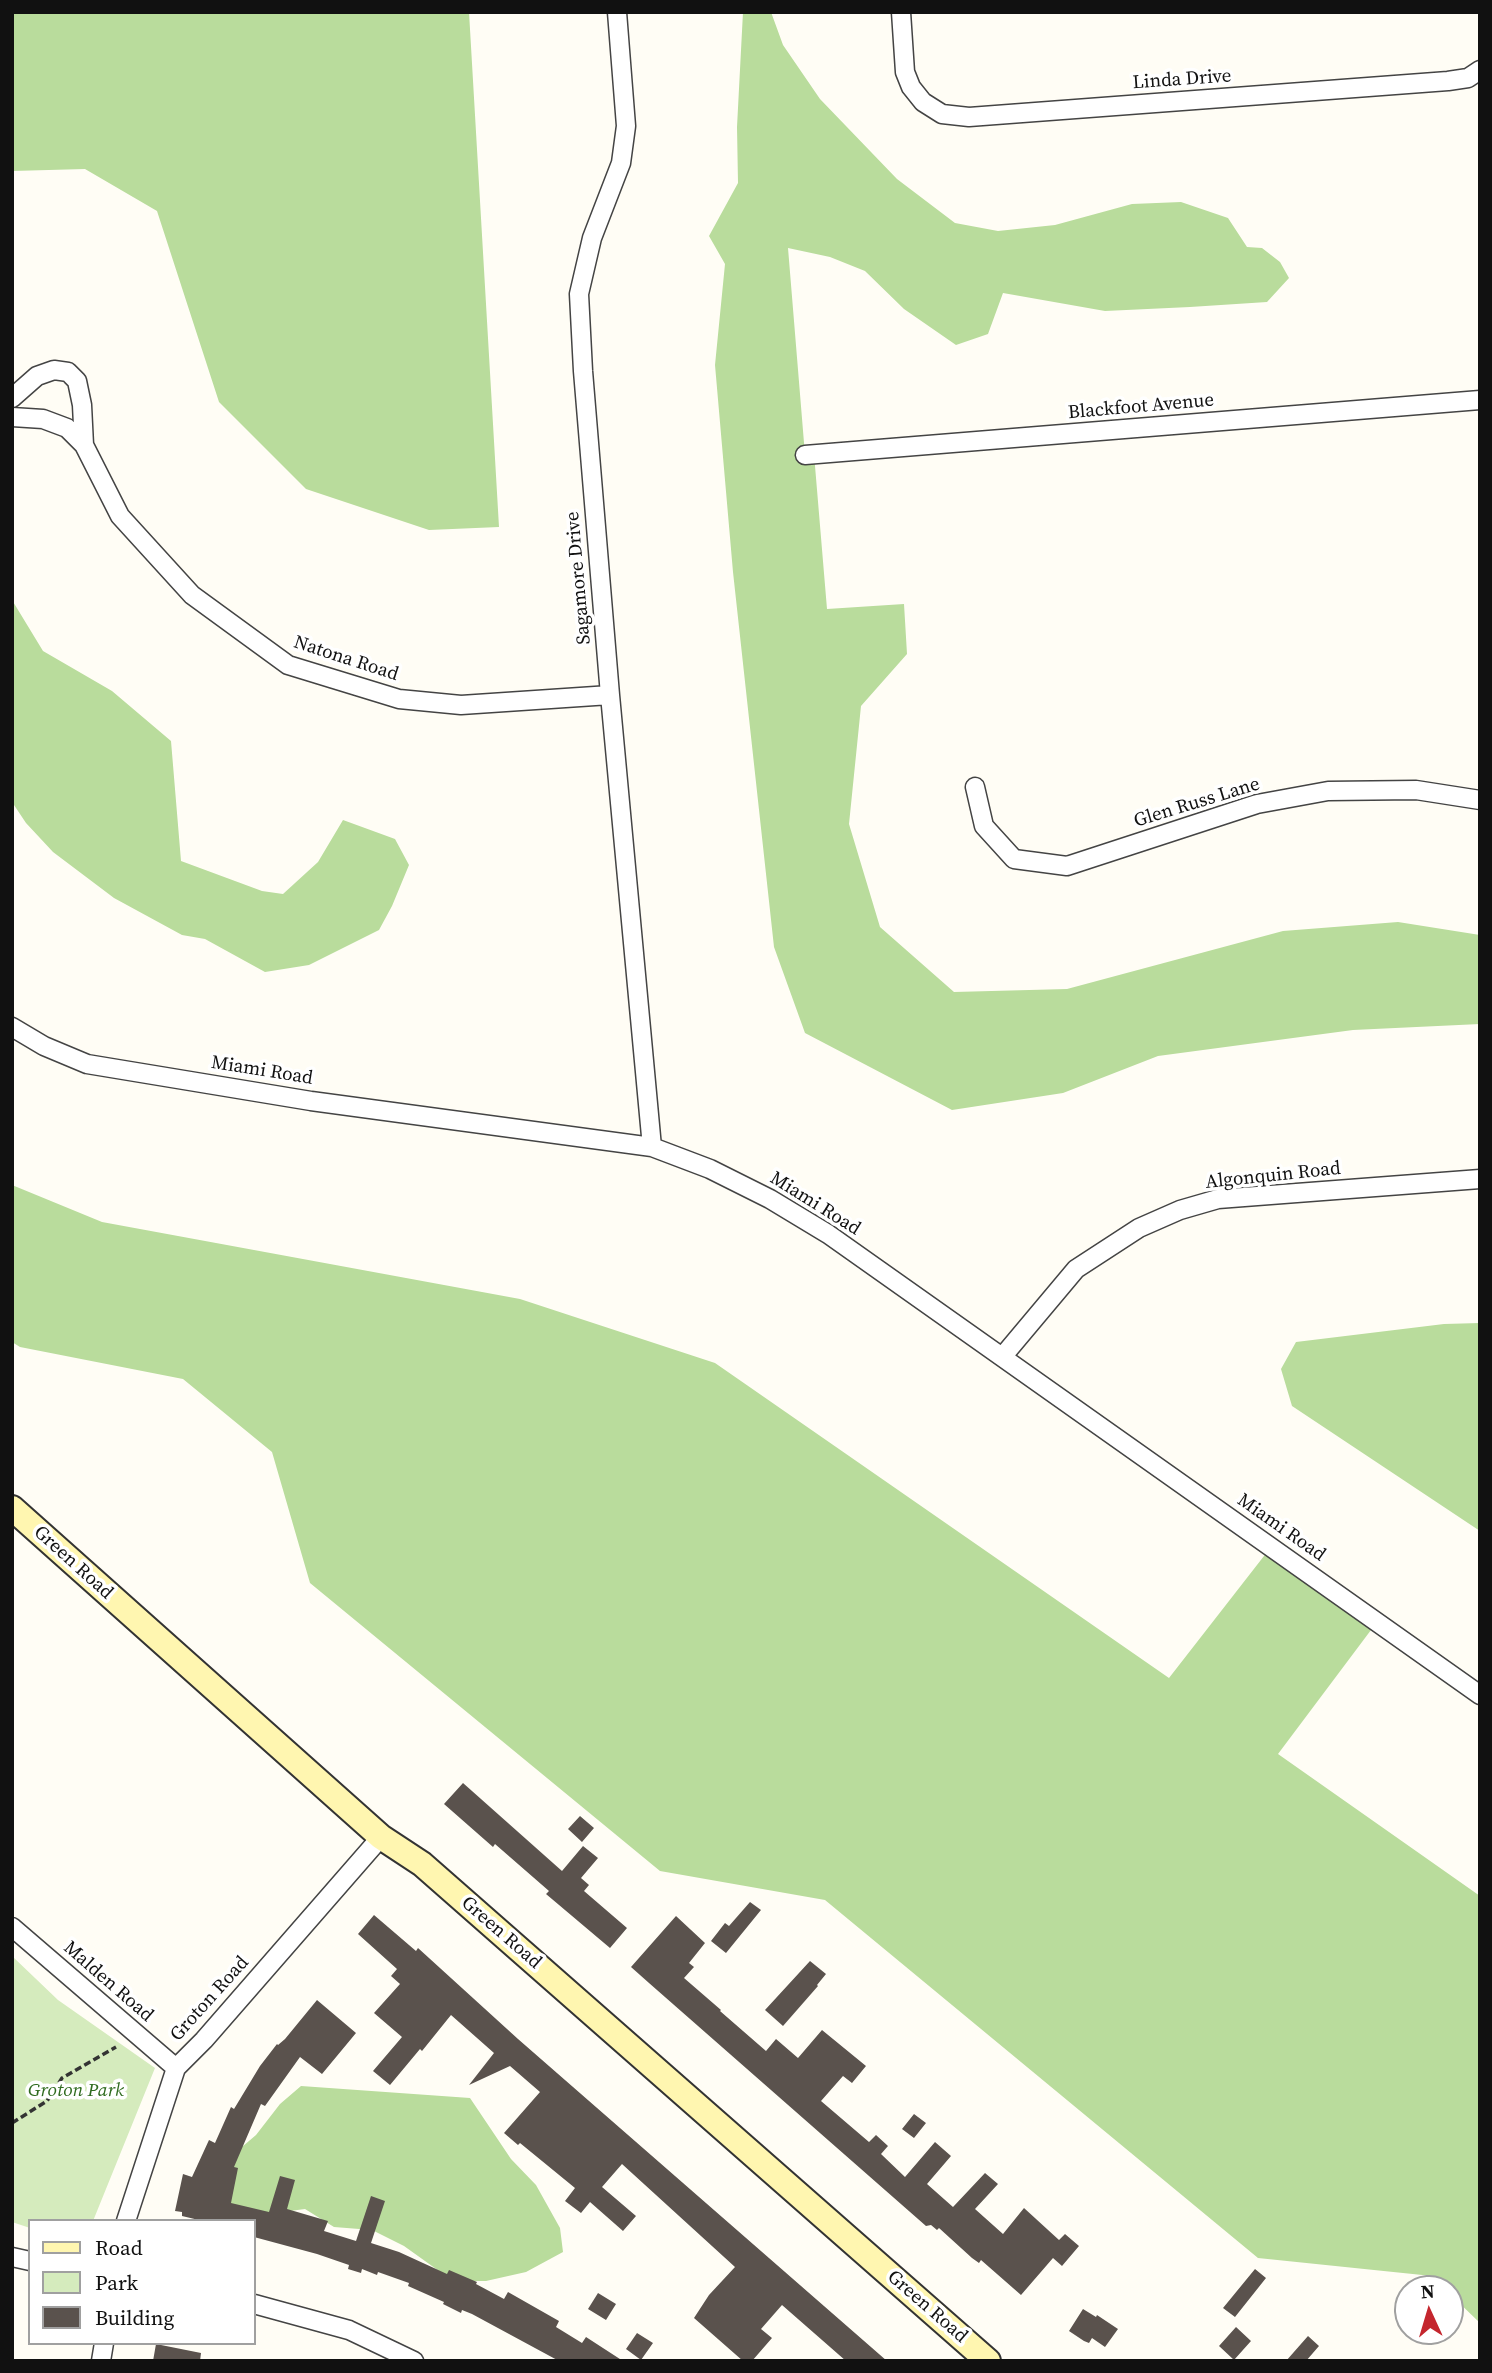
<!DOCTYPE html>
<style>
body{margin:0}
#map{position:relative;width:1492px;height:2373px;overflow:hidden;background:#fffdf5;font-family:"Source Serif 4",serif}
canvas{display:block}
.frame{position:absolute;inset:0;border:14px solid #111;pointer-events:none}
.legend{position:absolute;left:28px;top:2219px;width:228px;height:126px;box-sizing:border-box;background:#fff;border:2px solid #a0a0a0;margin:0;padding:9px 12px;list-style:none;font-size:21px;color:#111}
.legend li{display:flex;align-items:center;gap:14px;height:35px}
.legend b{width:35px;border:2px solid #a0a0a0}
.north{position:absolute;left:1394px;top:2275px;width:70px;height:70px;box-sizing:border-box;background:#fff;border:2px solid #a0a0a0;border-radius:50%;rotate:356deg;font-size:19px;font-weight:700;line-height:28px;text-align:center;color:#111}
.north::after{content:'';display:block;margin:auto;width:24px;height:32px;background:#c4262e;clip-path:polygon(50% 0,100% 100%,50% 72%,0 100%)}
</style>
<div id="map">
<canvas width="1492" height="2373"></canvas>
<div class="frame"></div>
<ul class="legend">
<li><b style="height:9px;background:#fff6b0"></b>Road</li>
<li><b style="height:19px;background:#d5ebbd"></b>Park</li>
<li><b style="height:19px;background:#5a524d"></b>Building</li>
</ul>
<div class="north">N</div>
</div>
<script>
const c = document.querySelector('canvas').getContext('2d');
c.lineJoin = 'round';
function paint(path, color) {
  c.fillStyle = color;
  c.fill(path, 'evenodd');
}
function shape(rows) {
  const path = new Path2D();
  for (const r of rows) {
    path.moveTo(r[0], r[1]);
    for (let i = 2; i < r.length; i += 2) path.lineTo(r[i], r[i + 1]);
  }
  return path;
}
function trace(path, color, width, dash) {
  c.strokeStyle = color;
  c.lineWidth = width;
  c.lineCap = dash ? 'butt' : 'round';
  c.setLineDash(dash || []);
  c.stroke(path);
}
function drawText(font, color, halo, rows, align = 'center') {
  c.font = font + ' "Source Serif 4",serif';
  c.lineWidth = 7;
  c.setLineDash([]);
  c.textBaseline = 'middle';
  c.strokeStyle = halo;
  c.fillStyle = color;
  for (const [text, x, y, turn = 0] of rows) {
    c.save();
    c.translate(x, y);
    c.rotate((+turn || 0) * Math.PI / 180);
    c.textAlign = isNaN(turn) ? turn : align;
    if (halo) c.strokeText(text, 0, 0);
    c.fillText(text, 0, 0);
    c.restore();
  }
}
const green = shape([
 [12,1956,58,2000,155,2068,93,2221,30,2221,30,2228,12,2222]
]);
const forest = shape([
 [12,12,469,12,499,527,429,530,306,489,219,402,157,211,85,169,12,171],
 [743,12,771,12,783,45,820,99,897,179,955,223,998,231,1055,225,1132,204,1181,202,1228,218,1247,247,1262,248,1280,262,1289,278,1267,302,1190,307,1105,311,1003,293,988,334,956,345,904,309,865,271,830,257,788,248,805,455,814,454,827,609,904,604,907,654,861,706,849,824,880,927,954,992,1067,989,1283,931,1398,922,1480,935,1480,1024,1353,1030,1158,1056,1063,1093,952,1110,805,1033,774,947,733,572,715,365,725,264,709,236,738,183,737,127],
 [12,600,43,651,112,691,171,741,181,861,262,891,283,894,318,862,343,820,395,839,409,865,392,906,379,930,309,965,265,972,205,939,182,935,114,898,53,852,26,823,12,802],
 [12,1185,102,1222,520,1299,715,1363,1169,1678,1271,1547,1377,1622,1278,1754,1480,1896,1480,2323,1450,2294,1450,2289,1445,2289,1432,2276,1258,2258,825,1900,660,1871,310,1583,272,1452,183,1379,20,1347,12,1342],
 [1480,1323,1480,1531,1292,1406,1281,1369,1296,1342,1444,1324],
 [301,2086,470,2098,511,2159,536,2185,560,2228,563,2252,526,2272,486,2281,453,2281,404,2246,372,2230,334,2227,305,2209,215,2221,194,2221,197,2179,229,2158,256,2135,280,2104]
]);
const building = shape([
 [463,1783,562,1871,583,1846,598,1858,581,1878,589,1885,584,1891,627,1928,610,1948,546,1894,549,1891,495,1844,493,1847,444,1804],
 [580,1816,594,1828,582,1842,568,1829],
 [750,1902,761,1910,726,1953,711,1941,725,1923,729,1926],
 [374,1915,416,1951,418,1948,518,2039,887,2361,846,2361,782,2305,761,2329,772,2338,752,2361,743,2361,694,2318,709,2295,735,2267,622,2164,602,2187,636,2216,623,2231,590,2202,581,2213,565,2201,575,2188,520,2143,518,2145,504,2133,540,2092,510,2066,469,2085,494,2053,451,2015,422,2051,420,2049,390,2085,373,2071,402,2037,374,2013,400,1984,391,1976,397,1969,358,1934],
 [676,1916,705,1943,689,1963,694,1967,684,1978,721,2010,720,2011,766,2051,776,2039,798,2058,822,2030,866,2066,852,2083,843,2076,821,2101,869,2142,876,2135,888,2146,881,2154,905,2177,935,2142,951,2156,927,2184,953,2207,985,2173,998,2184,975,2209,1003,2234,1024,2208,1059,2240,1065,2234,1079,2246,1062,2266,1053,2258,1021,2295,981,2260,979,2263,972,2258,939,2228,937,2230,931,2225,926,2226,649,1983,631,1967],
 [810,1961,826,1974,817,1985,818,1986,783,2026,765,2010],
 [317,2000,356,2033,322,2074,300,2057,265,2106,261,2104,234,2167,238,2168,231,2203,269,2212,280,2176,295,2180,287,2209,328,2221,324,2231,356,2241,371,2196,385,2201,371,2243,399,2252,447,2274,449,2270,477,2282,476,2284,504,2299,508,2292,559,2321,556,2327,582,2343,586,2337,623,2361,559,2361,472,2314,462,2310,461,2313,443,2304,444,2302,408,2286,409,2283,378,2272,377,2275,362,2269,361,2273,348,2269,349,2265,317,2254,254,2237,254,2221,203,2221,182,2216,182,2212,175,2211,183,2174,192,2177,209,2140,215,2143,231,2107,234,2109,260,2066,277,2044,278,2045,285,2039],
 [914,2114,926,2123,914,2138,902,2129],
 [1255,2269,1266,2278,1235,2317,1223,2308],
 [598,2293,616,2304,606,2320,588,2309],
 [1083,2309,1096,2317,1097,2315,1118,2329,1105,2347,1092,2338,1089,2343,1084,2341,1069,2331],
 [1236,2327,1251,2341,1234,2360,1219,2346],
 [637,2333,653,2343,641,2360,626,2349],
 [1308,2336,1319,2346,1306,2361,1286,2361],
 [156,2344,201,2353,200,2361,153,2361]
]);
const path = shape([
 [12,2123,47,2101,62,2078,116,2047]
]);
const street = shape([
 [617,12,626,126,621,163,592,238,579,294,583,371,610,695,652,1147],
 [901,12,905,72,911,87,923,102,942,114,969,117,1448,81,1468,78,1480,70],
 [12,398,37,376,54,370,68,372,77,381,82,405,84,445],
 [12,417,43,419,67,428,84,445,120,516,192,595,288,665,399,699,461,705,610,695],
 [805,455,1480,400],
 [975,787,984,826,1014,859,1067,866,1257,804,1328,791,1416,790,1480,800],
 [12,1027,44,1046,87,1064,311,1101,652,1147,710,1169,770,1199,828,1234,1480,1695],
 [1003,1356,1076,1269,1139,1228,1180,1210,1218,1199,1480,1179],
 [12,1927,176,2068],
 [126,2221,176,2068,204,2040,381,1837],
 [12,2257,30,2261],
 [254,2304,349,2330,414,2361],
 [101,2361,104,2343]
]);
const secondary = shape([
 [12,1508,381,1837,422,1864,988,2361]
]);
const streetNames = [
 ["Linda Drive",1182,80,-4],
 ["Blackfoot Avenue",1141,407,-5],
 ["Sagamore Drive",579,578,-95],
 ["Natona Road",346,659,18],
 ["Glen Russ Lane",1197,803,-17],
 ["Miami Road",262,1071,9],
 ["Algonquin Road",1273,1176,-6],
 ["Miami Road",815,1204,32],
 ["Miami Road",1281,1528,35],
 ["Green Road",73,1563,42],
 ["Green Road",501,1933,41],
 ["Malden Road",108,1982,41],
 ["Groton Road",210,1999,-48],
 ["Green Road",927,2307,41]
];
const parkNames = [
 ["Groton Park",76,2091]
];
paint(green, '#d5ebbd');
paint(forest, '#b9dc9c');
paint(building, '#5a524d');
trace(street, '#444', 21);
trace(secondary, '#333', 28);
trace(path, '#333', 3.5, [7, 3.5]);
trace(street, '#fff', 18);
trace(secondary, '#fff6b0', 24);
drawText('19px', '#111', '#fff', streetNames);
drawText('italic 19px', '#2f6b1f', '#fff', parkNames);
</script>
